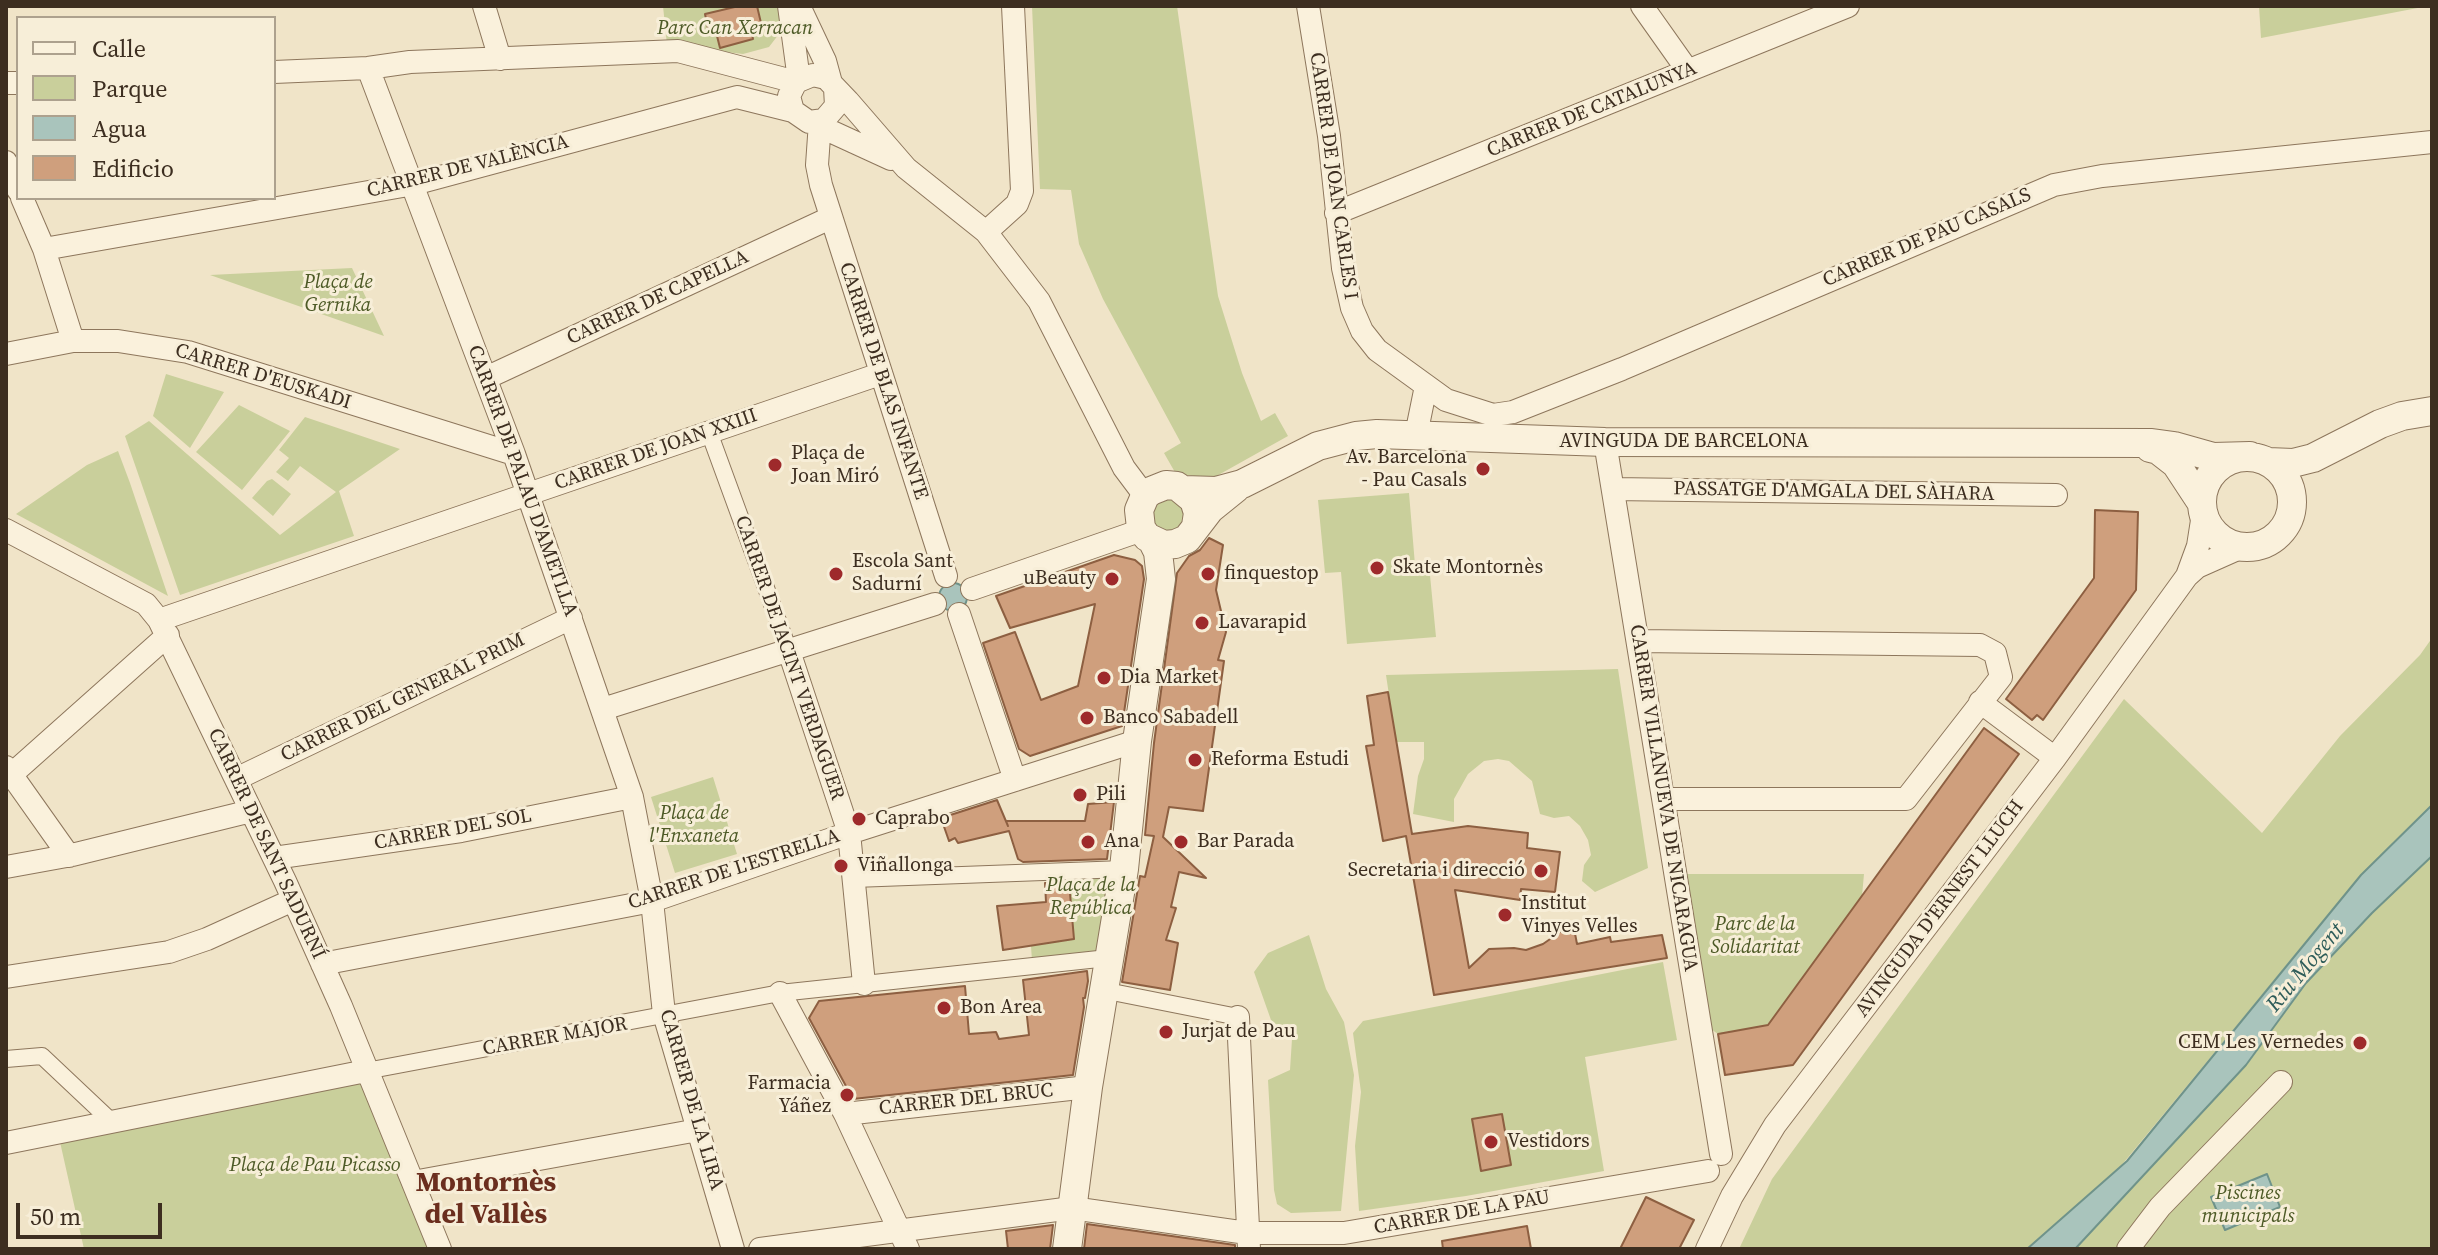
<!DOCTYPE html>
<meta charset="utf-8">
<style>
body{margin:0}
#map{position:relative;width:2438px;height:1255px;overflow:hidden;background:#f0e4c8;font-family:"Source Serif 4",serif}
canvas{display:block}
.frame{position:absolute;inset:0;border:8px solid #3d2e20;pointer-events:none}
.legend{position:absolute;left:16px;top:16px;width:260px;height:184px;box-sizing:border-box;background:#f7eed8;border:2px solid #ada18e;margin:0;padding:10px 14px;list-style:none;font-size:24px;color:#3d2e20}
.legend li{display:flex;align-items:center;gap:16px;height:40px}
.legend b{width:40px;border:2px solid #ada18e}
.scale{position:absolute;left:16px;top:1203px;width:146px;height:36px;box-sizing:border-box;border:4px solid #3d2e20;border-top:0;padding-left:10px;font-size:24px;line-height:28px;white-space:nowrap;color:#3d2e20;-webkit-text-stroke:6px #f7eed8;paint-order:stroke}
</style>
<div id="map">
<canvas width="2438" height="1255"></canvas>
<div class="frame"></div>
<ul class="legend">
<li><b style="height:10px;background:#faf1dc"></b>Calle</li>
<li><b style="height:22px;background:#c9cf9b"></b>Parque</li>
<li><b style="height:22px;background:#a9c4bc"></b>Agua</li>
<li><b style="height:22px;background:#cf9f7d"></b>Edificio</li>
</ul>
<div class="scale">50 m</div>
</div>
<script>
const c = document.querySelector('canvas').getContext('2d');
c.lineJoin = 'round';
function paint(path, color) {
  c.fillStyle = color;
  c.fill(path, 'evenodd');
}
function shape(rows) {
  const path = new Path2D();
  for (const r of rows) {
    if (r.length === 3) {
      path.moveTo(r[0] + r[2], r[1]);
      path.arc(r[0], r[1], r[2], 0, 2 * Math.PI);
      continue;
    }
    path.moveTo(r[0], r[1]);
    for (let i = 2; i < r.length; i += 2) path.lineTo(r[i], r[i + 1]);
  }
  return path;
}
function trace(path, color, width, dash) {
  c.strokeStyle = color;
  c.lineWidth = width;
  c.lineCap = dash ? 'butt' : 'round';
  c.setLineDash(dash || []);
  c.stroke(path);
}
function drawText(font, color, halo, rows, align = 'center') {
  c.font = font + ' "Source Serif 4",serif';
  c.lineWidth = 6;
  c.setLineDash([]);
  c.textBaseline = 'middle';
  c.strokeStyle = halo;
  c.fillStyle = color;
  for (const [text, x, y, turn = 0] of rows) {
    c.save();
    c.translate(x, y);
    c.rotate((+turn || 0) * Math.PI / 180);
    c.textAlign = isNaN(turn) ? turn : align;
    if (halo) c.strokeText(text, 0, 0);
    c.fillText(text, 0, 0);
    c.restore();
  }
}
const green = shape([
 [663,6,782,6,782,30,769,47,743,54,667,45],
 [1032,6,1177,6,1218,296,1242,373,1261,421,1275,413,1288,436,1213,478,1176,474,1164,453,1181,443,1103,299,1079,244,1071,190,1040,189],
 [2259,6,2428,6,2261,38],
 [352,268,384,336,210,275],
 [166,374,224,392,190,448,153,416],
 [239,405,290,431,242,490,196,452],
 [305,417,400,449,339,491,354,536,180,595,125,436,149,421,280,535,336,492,300,466,288,481,276,472,289,458,279,450],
 [118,451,130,483,168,596,16,514,87,465],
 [272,479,291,494,273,516,252,498,267,481],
 [1409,493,1415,565,1429,565,1436,637,1347,644,1341,572,1325,573,1318,500],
 [1168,516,17],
 [2432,638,2432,805,2361,875,2120,1167,2027,1249,1739,1249,1772,1179,2124,699,2262,833,2340,736,2420,655],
 [1618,669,1648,868,1595,892,1582,881,1584,865,1591,855,1588,840,1580,826,1569,816,1554,818,1540,814,1532,781,1509,761,1498,759,1484,761,1468,774,1454,799,1454,822,1413,814,1418,776,1424,759,1424,742,1396,742,1386,675],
 [713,777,737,854,675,873,651,797],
 [2432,856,2432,1249,2075,1249,2246,1065,2306,983,2372,913],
 [1681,874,1864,874,1862,896,1768,1025,1718,1034,1705,1025],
 [1117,875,1103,954,1032,961,1031,946,1074,939,1069,877],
 [1309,935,1326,989,1344,1022,1354,1075,1341,1211,1291,1213,1277,1204,1274,1190,1268,1080,1290,1070,1292,1039,1271,1020,1254,972,1268,953],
 [1663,962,1677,1040,1585,1057,1604,1171,1466,1196,1359,1211,1355,1146,1361,1092,1353,1033,1363,1021],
 [366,1071,440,1249,84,1249,58,1133]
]);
const water = shape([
 [953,597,14],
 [2432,805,2432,856,2372,913,2306,983,2246,1065,2075,1249,2027,1249,2127,1161,2361,875,2432,805],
 [2267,1174,2280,1207,2225,1230,2211,1197,2267,1174]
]);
const building = shape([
 [739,6,757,6,761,23,750,25,753,39,720,48,716,32,709,34,705,14,739,6],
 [2095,510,2138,512,2136,590,2043,720,2037,715,2032,720,2006,699,2094,578,2095,510],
 [1209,538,1223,545,1216,590,1226,632,1218,660,1224,661,1203,811,1169,807,1163,837,1206,878,1179,872,1171,907,1176,908,1166,940,1178,943,1170,990,1122,982,1140,876,1145,877,1154,836,1145,835,1154,743,1177,573,1189,556,1200,550,1209,538],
 [1114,555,1135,560,1142,566,1144,579,1122,726,1030,756,1019,749,983,643,1015,632,1041,700,1078,686,1095,604,1010,628,996,596,1114,555],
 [1388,692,1412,834,1468,826,1528,833,1527,848,1560,852,1555,892,1521,889,1520,900,1455,890,1469,968,1489,949,1514,948,1526,950,1543,944,1573,923,1577,944,1610,937,1611,942,1662,935,1667,958,1434,995,1406,836,1383,841,1366,746,1374,745,1367,696,1388,692],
 [1984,728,2019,754,1793,1065,1725,1075,1718,1034,1768,1025,1984,728],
 [997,800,1008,826,1006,821,1085,821,1088,804,1114,802,1107,859,1023,862,1018,859,1009,831,958,843,955,838,949,841,941,818,997,800],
 [1069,882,1074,939,1003,950,997,906,1046,902,1045,883,1069,882],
 [1087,971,1088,981,1085,998,1083,998,1084,1007,1073,1075,853,1099,809,1018,819,1001,965,986,969,1034,996,1032,999,1039,1029,1035,1023,980,1087,971],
 [1502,1114,1511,1165,1481,1171,1472,1119,1502,1114],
 [1646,1197,1694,1220,1679,1249,1620,1249,1646,1197],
 [1087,1224,1235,1245,1235,1249,1084,1249,1087,1224],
 [1053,1225,1050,1249,1008,1249,1006,1231,1053,1225],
 [1527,1226,1531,1249,1443,1249,1442,1241,1527,1226]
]);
const pedestrian = shape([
 [709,432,788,648],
 [854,879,1124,869],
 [1102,990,1238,1017],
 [6,1059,42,1056,112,1122],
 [366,1071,780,993,1108,958]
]);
const minor = shape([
 [484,6,500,59],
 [789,6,799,80],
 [799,6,825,61,831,83],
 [1308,6,1329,136,1343,268,1352,308,1362,331,1377,350,1446,400,1493,415,1513,412,1622,369,2054,185,2102,176,2432,142],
 [1642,6,1688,71],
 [368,68,514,454,632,797,652,901,664,1014,733,1249],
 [274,72,368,68,410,62,678,51,796,82],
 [6,83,18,83],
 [835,88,836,106,824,120,809,122,793,111,789,96,796,82,813,75,826,78,848,101,906,168,986,232,1039,301,1124,468,1145,496],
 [822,121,830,131,891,159],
 [820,122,817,165,821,185,946,576],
 [6,162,18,190],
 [22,198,44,249,73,341],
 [1336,213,1848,6],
 [986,232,1017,204,1022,191,1013,6],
 [44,249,414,184,737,97,793,111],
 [6,354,73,341,118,341,188,352,514,454],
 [486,378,830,218],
 [1416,435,1426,386],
 [1605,442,1721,1154],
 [1613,489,2056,495],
 [6,530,146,604,159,620,285,881,341,1006,440,1249],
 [2187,576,2198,546,2203,514],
 [972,589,1142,530],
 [959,614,1015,780],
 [159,620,880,374],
 [1638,641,1980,645,1995,653,2001,677,1906,799,1664,799],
 [788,648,849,833,864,984],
 [1980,702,2055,758],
 [603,709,935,604],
 [6,767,69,856],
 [12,774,168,635],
 [236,779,571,618],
 [274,858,461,831,632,797],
 [6,867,72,855,251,811],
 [322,964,652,901,849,833,1137,741],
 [6,977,169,952,207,939,293,900],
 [780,993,845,1114,908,1249],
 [1238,1017,1249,1249],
 [845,1114,1088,1087],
 [6,1143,366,1071],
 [413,1182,698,1130],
 [760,1249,1072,1208,1247,1233,1344,1233,1708,1171],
 [1707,1249,1732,1196,1775,1125,2055,758,2187,576,2197,567,2242,547],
 [2128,1249,2160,1207,2281,1082]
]);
const tertiary = shape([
 [2150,448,2158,450,2176,464,2201,502],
 [2247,502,45],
 [2268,462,2293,463,2313,458,2380,424,2402,416,2432,411],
 [1184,490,1216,491,1242,484,1318,446,1356,436,1377,434,1605,442,2152,443,2174,446,2213,457,2250,456],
 [1196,526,1198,513,1194,500,1177,486,1166,485,1151,491,1145,496,1139,510,1141,528,1147,537,1164,545,1175,544,1187,539,1210,509,1236,488],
 [1067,1249,1088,1087,1124,869,1137,741,1161,579,1158,552,1152,540]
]);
const markers = [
 [775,465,8,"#9e2a2b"],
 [1483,469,8,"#9e2a2b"],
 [1377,568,8,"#9e2a2b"],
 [836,574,8,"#9e2a2b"],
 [1208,574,8,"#9e2a2b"],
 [1112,579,8,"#9e2a2b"],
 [1202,623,8,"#9e2a2b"],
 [1104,678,8,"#9e2a2b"],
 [1087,718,8,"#9e2a2b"],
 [1195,760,8,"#9e2a2b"],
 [1080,795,8,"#9e2a2b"],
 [859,819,8,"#9e2a2b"],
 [1088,842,8,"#9e2a2b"],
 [1181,842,8,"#9e2a2b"],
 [841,866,8,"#9e2a2b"],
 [1541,871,8,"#9e2a2b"],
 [1505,915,8,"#9e2a2b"],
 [944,1008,8,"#9e2a2b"],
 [1166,1032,8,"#9e2a2b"],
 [2360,1043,8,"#9e2a2b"],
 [847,1095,8,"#9e2a2b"],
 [1491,1142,8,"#9e2a2b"]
];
const parkNames = [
 ["Parc Can Xerracan",735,29],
 ["Plaça de",338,283],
 ["Gernika",338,306],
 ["Plaça de",694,814],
 ["l'Enxaneta",694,837],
 ["Plaça de la",1091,886],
 ["República",1091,909],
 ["Parc de la",1755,925],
 ["Solidaritat",1755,948],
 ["Plaça de Pau Picasso",315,1166],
 ["Piscines",2248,1194],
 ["municipals",2248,1217]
];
const streetNames = [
 ["CARRER DE CATALUNYA",1592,110,-22],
 ["CARRER DE VALÈNCIA",468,167,-14],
 ["CARRER DE JOAN CARLES I",1333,176,82],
 ["CARRER DE PAU CASALS",1927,238,-23],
 ["CARRER DE CAPELLA",658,298,-25],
 ["CARRER D'EUSKADI",263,377,17],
 ["CARRER DE BLAS INFANTE",883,381,72],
 ["AVINGUDA DE BARCELONA",1684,442],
 ["CARRER DE JOAN XXIII",656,450,-19],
 ["CARRER DE PALAU D'AMETLLA",522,481,70],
 ["PASSATGE D'AMGALA DEL SÀHARA",1834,492,1],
 ["CARRER DE JACINT VERDAGUER",789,658,71],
 ["CARRER DEL GENERAL PRIM",403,698,-26],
 ["CARRER VILLANUEVA DE NICARAGUA",1663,798,81],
 ["CARRER DEL SOL",453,830,-10],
 ["CARRER DE SANT SADURNÍ",266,844,65],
 ["CARRER DE L'ESTRELLA",734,870,-18],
 ["AVINGUDA D'ERNEST LLUCH",1940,909,-53],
 ["CARRER MAJOR",555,1037,-10],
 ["CARRER DE LA LIRA",691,1100,74],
 ["CARRER DEL BRUC",966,1100,-6],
 ["CARRER DE LA PAU",1462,1213,-10]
];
const poiNames = [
 ["Plaça de",791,454],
 ["Joan Miró",791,477],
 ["Av. Barcelona",1467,458,"right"],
 ["- Pau Casals",1467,481,"right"],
 ["Escola Sant",852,562],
 ["Sadurní",852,585],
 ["Skate Montornès",1393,568],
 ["finquestop",1224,574],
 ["uBeauty",1096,579,"right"],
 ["Lavarapid",1218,623],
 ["Dia Market",1120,678],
 ["Banco Sabadell",1103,718],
 ["Reforma Estudi",1211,760],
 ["Pili",1096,795],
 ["Caprabo",875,819],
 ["Ana",1104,842],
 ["Bar Parada",1197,842],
 ["Viñallonga",857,866],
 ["Secretaria i direcció",1525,871,"right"],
 ["Institut",1521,904],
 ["Vinyes Velles",1521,927],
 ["Bon Area",960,1008],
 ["Jurjat de Pau",1182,1032],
 ["CEM Les Vernedes",2344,1043,"right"],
 ["Farmacia",831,1084,"right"],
 ["Yáñez",831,1107,"right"],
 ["Vestidors",1507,1142]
];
const waterNames = [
 ["Riu Mogent",2306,968,-50]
];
const districtNames = [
 ["Montornès",486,1184],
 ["del Vallès",486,1216]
];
paint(green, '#c9cf9b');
paint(water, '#a9c4bc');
trace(water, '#6f938a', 2);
paint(building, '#cf9f7d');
trace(building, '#8d5f41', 2);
trace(pedestrian, '#8d765c', 18);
trace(minor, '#8d765c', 24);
trace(tertiary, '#8d765c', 30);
trace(pedestrian, '#faf1dc', 16);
trace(minor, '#faf1dc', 22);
trace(tertiary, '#faf1dc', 28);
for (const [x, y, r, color] of markers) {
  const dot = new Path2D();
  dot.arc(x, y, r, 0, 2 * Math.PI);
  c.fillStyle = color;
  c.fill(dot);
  trace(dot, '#f7eed8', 3);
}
drawText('italic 20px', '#4d5a26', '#f7eed8', parkNames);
drawText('20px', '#3d2e20', '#f7eed8', streetNames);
drawText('20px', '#3d2e20', '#f7eed8', poiNames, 'left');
drawText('italic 22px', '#2f5d5a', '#f7eed8', waterNames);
drawText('bold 28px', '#6b2e1e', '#f7eed8', districtNames);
</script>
